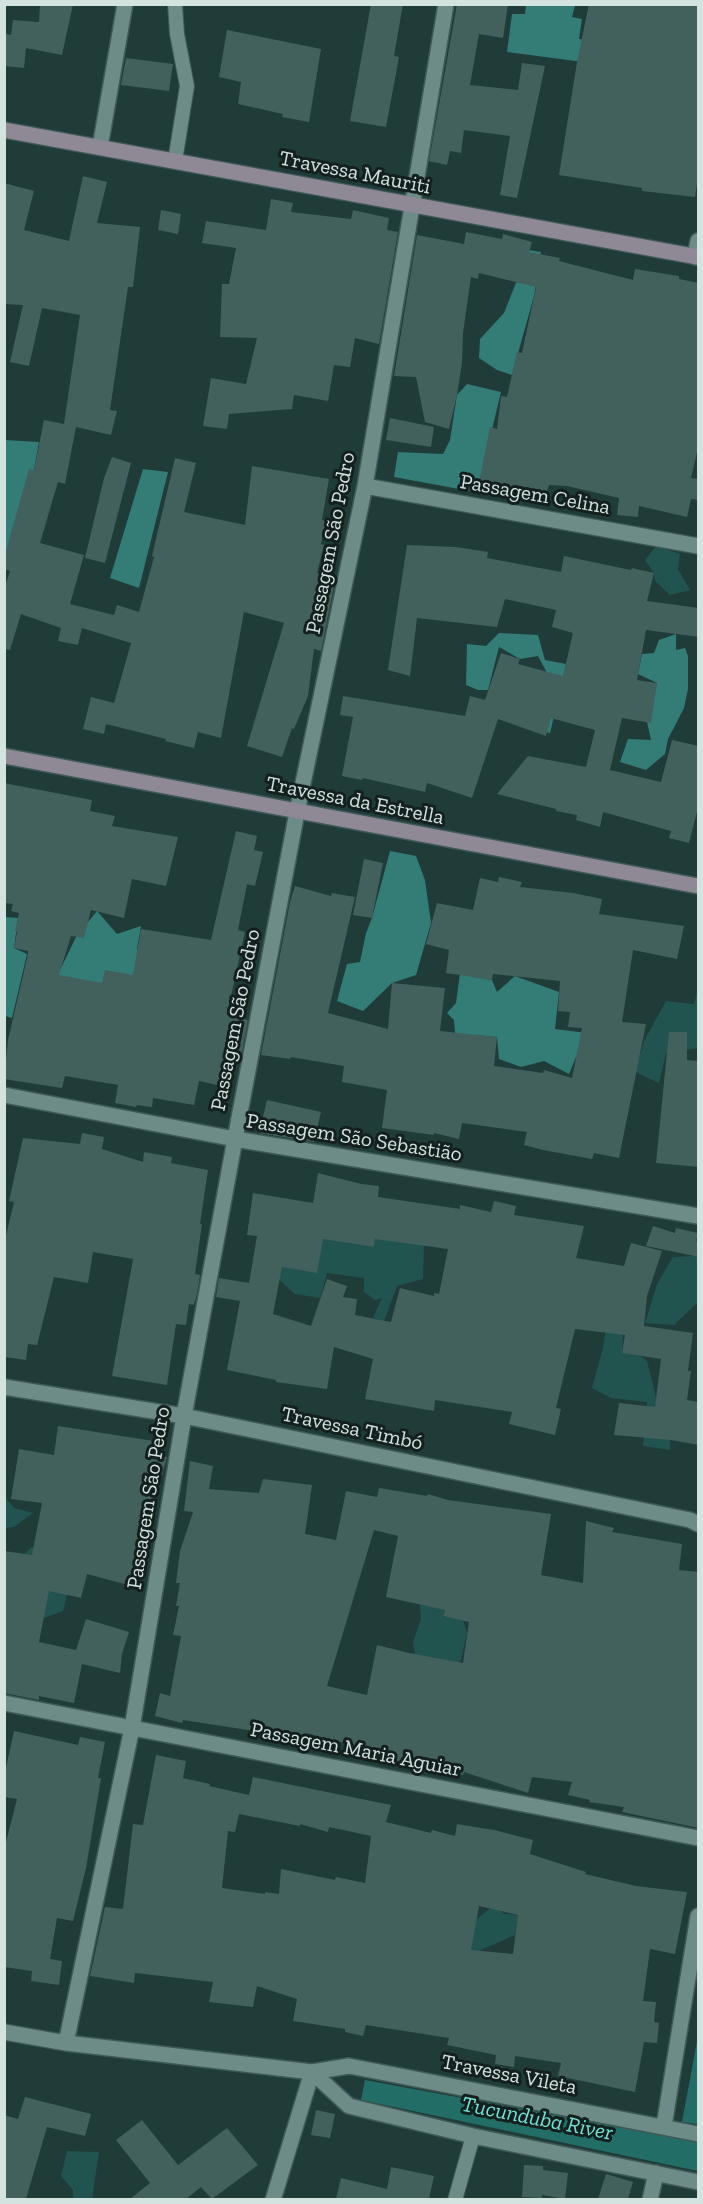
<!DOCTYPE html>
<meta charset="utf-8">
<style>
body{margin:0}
#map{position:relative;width:703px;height:2204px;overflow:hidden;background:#1f3c39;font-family:"Zilla Slab",serif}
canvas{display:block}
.frame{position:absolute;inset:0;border:6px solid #d3e3e0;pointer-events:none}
</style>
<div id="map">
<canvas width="703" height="2204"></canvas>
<div class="frame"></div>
</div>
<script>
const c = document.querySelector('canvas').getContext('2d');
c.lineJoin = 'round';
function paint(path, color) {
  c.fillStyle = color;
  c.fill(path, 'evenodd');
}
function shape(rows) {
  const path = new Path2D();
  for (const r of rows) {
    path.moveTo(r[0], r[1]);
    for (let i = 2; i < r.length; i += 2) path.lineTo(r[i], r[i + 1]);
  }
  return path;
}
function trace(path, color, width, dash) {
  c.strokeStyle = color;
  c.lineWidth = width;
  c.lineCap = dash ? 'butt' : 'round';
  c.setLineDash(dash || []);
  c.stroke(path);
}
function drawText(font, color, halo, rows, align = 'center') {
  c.font = font + ' "Zilla Slab",serif';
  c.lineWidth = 6;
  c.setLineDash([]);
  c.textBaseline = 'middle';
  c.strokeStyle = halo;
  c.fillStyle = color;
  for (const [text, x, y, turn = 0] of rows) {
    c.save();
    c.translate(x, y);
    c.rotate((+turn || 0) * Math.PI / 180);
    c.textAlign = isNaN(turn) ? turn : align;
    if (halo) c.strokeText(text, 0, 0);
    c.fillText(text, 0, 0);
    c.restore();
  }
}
const green = shape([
 [656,546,680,554,678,569,690,590,670,595,655,581,654,573,645,560],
 [698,989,698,1048,666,1053,659,1083,635,1072,644,1041,666,1001,694,1004],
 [377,1219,424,1245,423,1279,397,1286,384,1321,373,1318,382,1298,375,1300,364,1292,364,1278,327,1273,320,1298,295,1294,276,1277,279,1261,323,1231,348,1243,374,1247],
 [697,1237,698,1305,696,1304,674,1325,645,1323,657,1284,673,1257,693,1256],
 [609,1309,624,1321,622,1352,641,1356,647,1361,657,1401,671,1408,670,1450,643,1446,647,1402,611,1398,592,1388,603,1348],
 [4,1496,14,1508,33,1513,14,1527,5,1528],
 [32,1547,49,1550,67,1595,63,1611,44,1618,17,1612,18,1560],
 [424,1590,448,1596,443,1616,463,1620,467,1633,462,1656,449,1693,415,1655,413,1642,421,1619,420,1605],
 [493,1906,505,1914,518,1915,515,1935,469,1955,467,1922,477,1919],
 [67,2151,99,2152,92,2199,73,2199,73,2190,61,2176]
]);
const forest = shape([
 [526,5,575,5,572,17,582,19,579,39,601,42,591,63,507,52,512,14,525,14],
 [529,250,541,252,534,296,512,375,497,370,479,358,480,339,504,313],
 [467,384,501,392,478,488,475,492,394,477,398,452,443,454,450,440,457,395],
 [5,440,39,442,20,546,5,570],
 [143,469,168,472,139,588,110,578],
 [499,633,538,635,545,660,566,664,550,733,533,729,546,671,538,656,520,659,499,647,488,690,478,690,466,685,467,644,486,646],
 [676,634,676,650,685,648,688,656,688,689,684,708,668,739,665,754,646,770,620,762,628,739,651,740,647,722,657,683,638,674,642,654,654,653,659,640],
 [390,851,416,856,425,880,431,923,416,975,392,983,363,1011,337,1001,347,964,360,962,366,933,372,918],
 [97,911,117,934,141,926,137,949,147,952,140,984,49,993,76,937],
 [5,917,18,918,14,948,27,954,12,1018,5,1016],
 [476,971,475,977,492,980,497,992,515,976,559,992,555,1029,595,1034,578,1052,569,1074,544,1061,521,1067,499,1059,497,1037,475,1035,456,1043,454,1020,447,1013,456,1003,460,973]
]);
const water = shape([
 [698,2036,698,2124,682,2122],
 [365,2080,698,2142,698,2171,361,2100]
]);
const building = shape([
 [40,4,73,4,62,55,26,48,24,68,4,66,4,33,11,35,13,20,39,22],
 [371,4,403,4,394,56,399,57,386,127,350,121],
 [457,4,508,4,503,38,479,34,470,85,518,90,522,63,545,66,517,198,500,195,510,136,464,130,461,153,450,151,447,165,429,161],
 [589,4,699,4,699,169,695,197,642,191,642,188,559,175,577,62],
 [227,30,321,49,309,122,282,117,283,114,238,104,241,82,219,77],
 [126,58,173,64,169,91,121,85],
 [83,176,107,182,97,223,140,227,133,287,128,287,110,410,117,411,111,435,76,427,65,484,58,482,40,543,84,555,70,604,114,615,117,605,139,612,154,557,152,556,175,458,196,463,184,512,245,525,252,466,329,479,322,520,326,521,321,544,324,545,317,573,336,576,321,651,314,649,308,696,294,729,292,728,282,757,247,746,284,623,244,612,221,738,198,732,194,748,165,741,166,739,106,724,104,734,83,729,91,697,114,703,131,643,82,628,78,645,58,641,61,628,21,614,10,650,4,649,4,590,10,571,4,569,4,558,29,469,34,470,44,420,64,424,80,315,42,308,29,366,10,362,23,305,4,304,4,183,34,191,24,230,69,241],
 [271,199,293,203,291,212,351,219,353,210,389,218,387,230,398,232,379,344,355,338,350,367,334,365,328,401,294,395,292,409,229,414,227,429,203,426,211,378,246,384,257,338,220,337,222,284,229,284,236,248,202,243,206,221,266,230],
 [161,210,181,214,178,234,158,230],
 [466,232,502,239,503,234,532,242,529,252,560,258,559,261,633,280,635,269,679,276,679,279,699,283,699,444,691,478,699,479,699,500,691,499,687,517,639,506,638,517,617,515,619,498,567,486,549,485,544,500,502,486,500,492,478,488,490,427,497,429,501,396,507,397,517,352,522,353,536,287,479,273,478,279,471,277,463,333,462,363,457,395,449,429,425,422,416,377,394,376,417,235,464,244],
 [390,418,434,427,431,447,386,440],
 [112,457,131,463,105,563,85,558,104,478],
 [407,545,456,547,488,552,487,558,561,572,564,556,631,570,632,568,654,573,647,601,699,608,699,637,646,630,637,680,657,683,651,723,622,718,610,770,661,782,672,740,699,746,699,804,689,843,669,838,671,831,603,812,600,827,576,820,577,815,556,811,556,809,497,794,528,756,586,767,595,730,551,718,546,736,498,719,472,798,427,783,425,792,363,778,362,780,342,776,353,717,340,715,343,696,465,716,470,696,485,700,501,653,520,659,518,664,563,676,573,633,552,627,556,610,505,599,497,627,417,618,410,676,388,670],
 [4,783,92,800,90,811,115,816,112,826,178,837,166,886,132,879,124,918,91,910,84,938,71,936,59,975,102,983,105,970,133,975,141,929,211,940,236,831,257,836,254,850,263,852,255,886,247,884,238,930,245,932,227,1015,248,1020,242,1052,234,1051,226,1087,199,1081,194,1105,153,1098,152,1107,137,1105,136,1107,115,1103,118,1085,65,1076,62,1088,4,1079,8,1040,28,954,28,951,14,948,17,932,15,931,19,913,11,911,13,904,4,903],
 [364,859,383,863,372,918,353,915],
 [499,877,522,882,520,887,573,893,602,899,599,914,684,926,677,959,633,950,622,1022,646,1024,619,1158,594,1153,592,1159,543,1150,524,1145,527,1132,462,1123,459,1139,434,1133,434,1135,382,1128,387,1090,342,1082,344,1066,291,1057,290,1059,261,1055,290,902,295,886,331,896,332,893,355,897,328,1013,388,1029,392,983,445,988,440,1031,497,1037,494,1066,543,1073,544,1070,572,1078,582,1028,568,1027,570,1012,558,1011,560,981,493,974,492,980,446,973,449,950,426,944,437,903,473,910,480,878,498,882],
 [669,1032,687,1032,687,1060,699,1061,699,1167,656,1163],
 [267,1100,321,1112,314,1142,259,1133],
 [82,1133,104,1137,102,1149,143,1162,144,1152,172,1157,171,1163,208,1170,200,1224,202,1224,195,1274,200,1275,197,1294,194,1305,189,1304,186,1325,176,1324,167,1385,112,1376,133,1259,93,1252,88,1283,54,1277,37,1345,28,1344,26,1360,4,1357,4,1244,14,1202,9,1201,23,1138,80,1144],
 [318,1173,361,1184,379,1186,378,1197,460,1209,460,1205,491,1212,494,1201,516,1206,514,1215,584,1226,576,1258,624,1266,631,1243,662,1251,647,1296,644,1326,693,1333,688,1371,691,1371,687,1400,699,1402,699,1445,671,1440,614,1435,619,1403,655,1407,661,1359,622,1353,625,1335,575,1329,556,1408,561,1409,555,1435,509,1424,512,1412,435,1400,434,1411,365,1399,373,1359,334,1347,327,1389,276,1382,276,1380,227,1370,240,1301,216,1297,219,1278,249,1283,257,1236,247,1235,253,1193,313,1203],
 [323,1239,374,1247,375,1239,448,1249,439,1294,434,1293,434,1296,400,1288,391,1322,355,1315,357,1299,343,1297,347,1286,327,1279,311,1326,273,1314,282,1267,317,1273],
 [653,1226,675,1233,676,1228,698,1233,696,1241,699,1242,699,1257,646,1246],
 [58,1426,160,1442,158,1455,167,1457,153,1509,150,1508,146,1535,132,1586,87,1574,81,1598,49,1591,39,1642,76,1650,86,1619,129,1632,122,1654,120,1673,82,1664,74,1703,39,1696,39,1700,4,1693,4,1551,32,1555,42,1503,11,1499,19,1449,54,1455],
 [190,1461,213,1466,209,1489,259,1493,263,1479,312,1485,305,1534,336,1540,346,1491,377,1497,379,1488,427,1496,428,1494,448,1500,551,1514,541,1575,583,1583,586,1521,614,1528,612,1532,682,1544,679,1570,699,1572,699,1828,622,1812,624,1807,589,1802,590,1800,568,1795,572,1782,532,1777,528,1793,464,1772,463,1775,442,1771,443,1769,411,1764,369,1755,370,1749,305,1733,303,1743,280,1738,280,1735,183,1720,182,1723,155,1716,160,1693,170,1696,181,1636,173,1635,179,1606,176,1606,180,1583,176,1583,180,1551,193,1512,184,1511],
 [374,1530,398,1536,386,1597,445,1610,443,1616,469,1622,463,1663,409,1653,377,1645,367,1695,327,1686],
 [14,1731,78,1745,80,1737,105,1742,98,1778,101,1778,86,1868,73,1921,57,1918,50,1959,62,1961,59,1985,31,1981,32,1971,4,1967,4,1850,17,1799,4,1797,4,1777],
 [156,1755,186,1761,183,1778,210,1784,209,1786,249,1795,253,1777,391,1805,386,1822,431,1833,432,1830,455,1836,457,1824,494,1830,533,1840,530,1854,586,1872,585,1874,636,1886,687,1892,675,1954,650,1949,643,2001,656,2002,654,2022,659,2023,657,2043,644,2042,635,2092,558,2076,561,2063,515,2056,514,2067,495,2064,496,2055,447,2045,449,2038,366,2025,363,2036,345,2032,345,2029,293,2021,297,1999,257,1986,253,2007,209,2002,213,1982,135,1973,134,1983,90,1976,105,1907,123,1909,133,1824,143,1825],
 [239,1814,300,1826,300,1824,328,1832,329,1827,371,1836,365,1883,336,1877,335,1880,281,1869,279,1894,265,1892,265,1894,222,1888,228,1831,235,1832],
 [479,1906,518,1915,513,1954,471,1950],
 [25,2097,91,2114,85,2136,47,2127,26,2199,4,2199,4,2115,18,2119],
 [316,2110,335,2114,330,2138,311,2135],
 [142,2120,178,2165,227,2128,258,2165,212,2199,201,2187,186,2199,130,2199,150,2183,116,2140],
 [524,2165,543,2166,543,2170,568,2173,565,2199,542,2195,542,2198,522,2197],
 [391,2167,434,2176,429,2199,336,2199,341,2178,387,2189],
 [606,2174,633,2182,628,2199,598,2199]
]);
const lane = shape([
 [175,4,177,34,187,86,175,161],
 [455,2200,473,2136]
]);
const street = shape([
 [100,147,125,4],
 [695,257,698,241],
 [365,486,698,546],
 [4,1095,235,1139,698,1216],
 [4,1387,184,1416,690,1520,698,1524],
 [4,1703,698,1838],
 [4,2032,66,2043,312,2072,349,2066,698,2134],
 [66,2043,132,1728,184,1416,235,1139,297,812,365,486,446,4],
 [312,2072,349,2106,473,2136,698,2182],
 [664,2126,698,1916],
 [273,2200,312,2072],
 [650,2200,656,2173]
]);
const secondary = shape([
 [4,130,698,257],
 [4,756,698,886]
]);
const streetNames = [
 ["Travessa Mauriti",355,173,11],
 ["Passagem Celina",535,495,10],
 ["Passagem São Pedro",331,543,-79],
 ["Travessa da Estrella",355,801,11],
 ["Passagem São Pedro",236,1020,-79],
 ["Passagem São Sebastião",354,1138,9],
 ["Travessa Timbó",352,1429,12],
 ["Passagem São Pedro",149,1498,-81],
 ["Passagem Maria Aguiar",356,1750,11],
 ["Travessa Vileta",509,2075,11]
];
const waterNames = [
 ["Tucunduba River",537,2119,11]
];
paint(green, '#21544e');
paint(forest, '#337d76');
paint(water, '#226e67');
paint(building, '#42605c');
trace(lane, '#3f5956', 16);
trace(street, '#3f5956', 18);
trace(secondary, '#3f5956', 18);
trace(lane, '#6d8c88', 14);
trace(street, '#6d8c88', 15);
trace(secondary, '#8f8895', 15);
drawText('21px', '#d3e3e0', '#14201f', streetNames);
drawText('italic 22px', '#74e3d6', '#14201f', waterNames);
</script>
